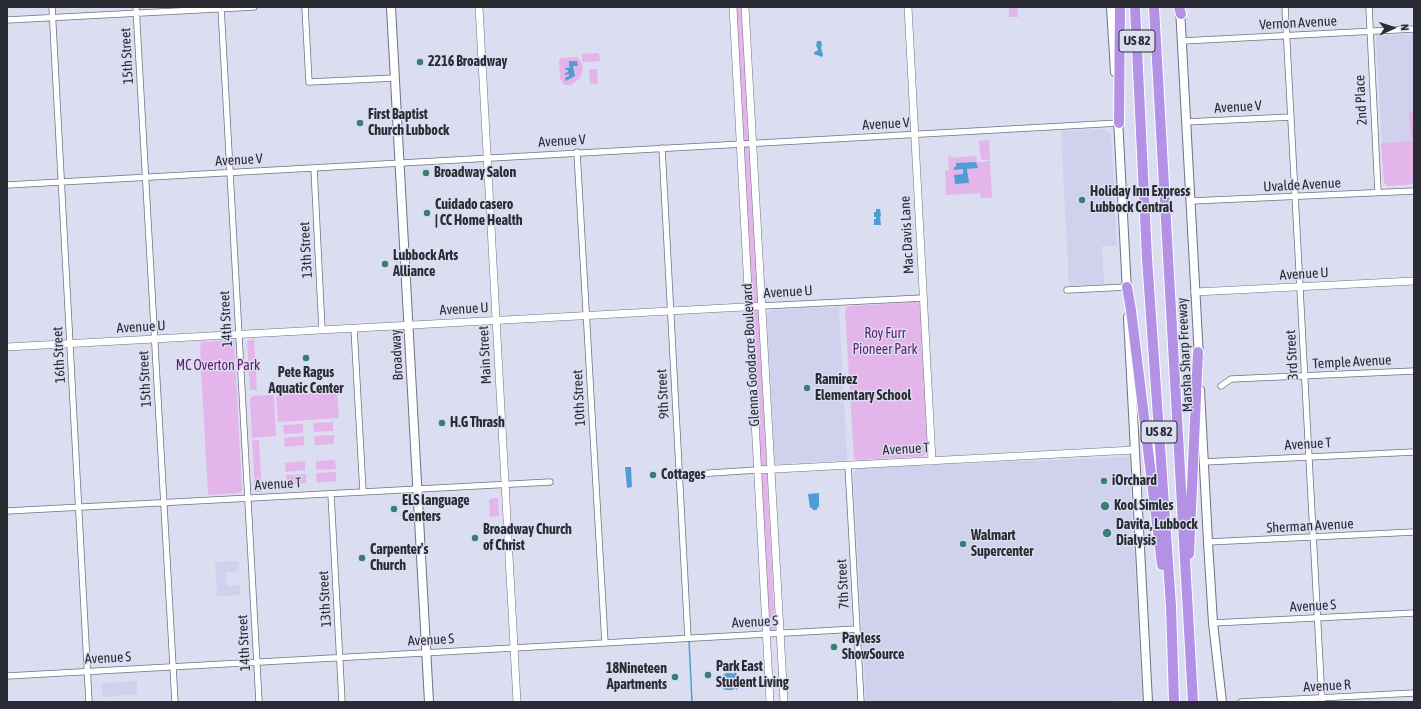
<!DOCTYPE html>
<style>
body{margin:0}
#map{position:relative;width:1421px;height:709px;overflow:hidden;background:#dbddf1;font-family:"Asap Condensed",sans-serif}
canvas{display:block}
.frame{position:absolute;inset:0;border:8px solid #2b2c33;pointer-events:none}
.north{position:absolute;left:1373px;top:8px;width:40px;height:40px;-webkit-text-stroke:3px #dbddf1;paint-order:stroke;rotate:87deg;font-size:11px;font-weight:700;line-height:16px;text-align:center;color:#2b2c33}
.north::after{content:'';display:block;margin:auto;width:14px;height:18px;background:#2b2c33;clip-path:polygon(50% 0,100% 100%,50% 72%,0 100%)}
</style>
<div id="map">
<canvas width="1421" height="709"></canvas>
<div class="frame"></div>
<div class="north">N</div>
</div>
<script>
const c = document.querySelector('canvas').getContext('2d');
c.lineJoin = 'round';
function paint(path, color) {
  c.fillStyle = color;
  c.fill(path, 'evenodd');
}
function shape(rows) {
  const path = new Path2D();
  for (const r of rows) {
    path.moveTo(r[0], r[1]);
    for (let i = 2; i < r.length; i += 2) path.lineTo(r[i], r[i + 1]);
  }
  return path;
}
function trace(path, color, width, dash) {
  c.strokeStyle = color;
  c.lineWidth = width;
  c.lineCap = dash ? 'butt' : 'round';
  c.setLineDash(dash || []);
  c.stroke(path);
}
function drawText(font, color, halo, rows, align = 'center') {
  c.font = font + ' "Asap Condensed",sans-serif';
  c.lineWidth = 3;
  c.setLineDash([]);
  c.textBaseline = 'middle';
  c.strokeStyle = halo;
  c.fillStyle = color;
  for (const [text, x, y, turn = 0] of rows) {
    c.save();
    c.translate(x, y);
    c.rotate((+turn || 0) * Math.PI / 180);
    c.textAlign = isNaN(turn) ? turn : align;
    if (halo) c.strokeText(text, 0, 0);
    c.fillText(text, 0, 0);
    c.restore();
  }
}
const built = shape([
 [1414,34,1414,184,1387,186,1384,182,1376,36],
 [1104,129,1111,134,1117,246,1102,246,1104,284,1069,286,1061,131],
 [839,307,847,460,779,464,775,461,767,315,772,310],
 [1129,457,1142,699,1098,702,866,702,853,473,858,468],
 [238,561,239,571,226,572,227,586,240,585,240,595,217,596,215,562],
 [133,681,137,682,137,694,103,697,102,684]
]);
const green = shape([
 [736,7,743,7,759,295,759,321,775,629,770,631,768,630],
 [1009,7,1017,7,1018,17,1009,17],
 [599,53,600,61,582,62,582,54],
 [577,57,580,60,583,67,582,73,580,78,571,85,565,85,560,79,559,61,561,58],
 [589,69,597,69,598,84,590,84],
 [1409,112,1414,112,1414,139,1411,139],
 [989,140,990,160,981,160,979,141],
 [1414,141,1414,184,1387,186,1384,182,1381,143],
 [950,154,951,158,976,156,977,162,990,161,992,198,981,198,980,193,946,195,945,171,949,170,948,158,950,158,949,155],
 [913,302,916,302,921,306,928,453,923,456,856,460,854,457,845,311,847,307,853,306],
 [254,339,257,390,250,390,247,341],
 [234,340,242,490,240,493,208,495,200,350,201,342],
 [337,391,339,418,278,422,276,396,278,396,278,395],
 [274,395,276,436,252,438,250,398,252,398,252,396],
 [333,422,333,431,314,432,313,423],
 [303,424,303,433,284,434,283,425],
 [334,435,334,444,315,445,314,436],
 [304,436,304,445,285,447,284,438],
 [252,440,259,440,262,492,255,492],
 [335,460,336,469,316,470,316,461],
 [305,461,305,470,286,472,285,463],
 [336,472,336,481,317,483,316,473],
 [306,474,306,483,287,484,286,475],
 [492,498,498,498,499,516,490,517,489,500]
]);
const water = shape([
 [817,41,821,41,822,45,821,48,823,55,822,57,814,54,814,52,817,51,818,49,816,46],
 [569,61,577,61,578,66,573,66,575,76,566,81,565,78,569,76,569,74,565,75,565,73,568,72,568,70,566,70,565,68,571,67,569,66],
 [976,162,978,168,967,169,969,183,955,184,954,175,963,174,963,169,954,170,954,167,956,167,956,163],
 [876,209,880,209,881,216,880,217,881,225,874,225,874,219,876,219,876,217,874,217,874,212,876,212],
 [625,467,631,467,632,487,627,488],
 [819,493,819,507,817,508,817,510,813,510,812,508,810,508,808,494],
 [736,672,739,682,737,690,734,688,733,690,727,690,723,689,723,675,727,673,732,673,733,674]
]);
const stream = shape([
 [689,640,692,702]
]);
const minor = shape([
 [52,7,89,702],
 [136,7,175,702],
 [221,7,259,702],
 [305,7,309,82,395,78],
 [1285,7,1322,702],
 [1369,7,1378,192],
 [7,20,254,7],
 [1182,41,1414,29],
 [1186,122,1291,117],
 [662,148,688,638],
 [577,152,605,643],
 [314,168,322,330],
 [7,185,1119,123],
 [1191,201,1414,191],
 [1067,290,1127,287],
 [762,306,923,298],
 [354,328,363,492],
 [1221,386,1231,379,1414,371],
 [1204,462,1414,452],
 [848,465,861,702],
 [680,475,757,470],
 [331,494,342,702],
 [7,511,550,482],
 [1208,542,1414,532],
 [1213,623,1414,613],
 [7,676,857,629],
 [1241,702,1414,693]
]);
const tertiary = shape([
 [479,7,517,702],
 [733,7,770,702],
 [745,7,784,702],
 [908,7,932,461],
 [1195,292,1414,281],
 [7,347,762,306],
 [757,470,1134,450]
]);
const secondary = shape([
 [391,7,429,702],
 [1111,7,1115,72],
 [1180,8,1199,358],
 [1118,118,1127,292],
 [1128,317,1148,702],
 [1200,390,1208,542,1213,623,1222,702]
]);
const motorway = shape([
 [1135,7,1147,258,1171,606,1174,702],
 [1154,7,1193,702],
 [1179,7,1181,14],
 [1119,123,1120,7],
 [1127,287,1131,310,1162,565],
 [1189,554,1198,352]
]);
const markers = [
 [420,62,4,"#397e74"],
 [360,123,4,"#397e74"],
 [426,173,4,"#397e74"],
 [1082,200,4,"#397e74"],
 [427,213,4,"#397e74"],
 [385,264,4,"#397e74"],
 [306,358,4,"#397e74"],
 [807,388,4,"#397e74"],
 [442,423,4,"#397e74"],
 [653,475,4,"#397e74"],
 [1104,481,4,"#397e74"],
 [1105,506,5,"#397e74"],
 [394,509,4,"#397e74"],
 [1107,533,5,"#397e74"],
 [475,538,4,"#397e74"],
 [963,544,4,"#397e74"],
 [362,558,4,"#397e74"],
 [834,647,4,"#397e74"],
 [708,675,4,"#397e74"],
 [675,677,4,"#397e74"]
];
const shields = [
 [1137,41,36],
 [1159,432,36]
];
const shieldNames = [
 ["US 82",1137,41],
 ["US 82",1159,432]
];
const streetNames = [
 ["Vernon Avenue",1298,23,-3],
 ["15th Street",127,56,-93],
 ["2nd Place",1361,100,-93],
 ["Avenue V",1238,107,-3],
 ["Avenue V",886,124,-3],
 ["Avenue V",562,141,-3],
 ["Avenue V",239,160,-3],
 ["Uvalde Avenue",1302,185,-3],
 ["Mac Davis Lane",907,235,-93],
 ["13th Street",306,250,-93],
 ["Avenue U",1304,274,-3],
 ["Avenue U",788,292,-3],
 ["Avenue U",464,309,-3],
 ["14th Street",226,319,-93],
 ["Avenue U",141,327,-3],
 ["16th Street",59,355,-93],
 ["Broadway",397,355,-93],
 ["Main Street",485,355,-93],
 ["Glenna Goodacre Boulevard",751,355,-93],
 ["Marsha Sharp Freeway",1185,355,-93],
 ["3rd Street",1292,355,-93],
 ["Temple Avenue",1352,362,-3],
 ["15th Street",145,379,-93],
 ["9th Street",663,394,-93],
 ["10th Street",579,398,-93],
 ["Avenue T",1308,444,-3],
 ["Avenue T",906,449,-3],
 ["Avenue T",278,484,-3],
 ["Sherman Avenue",1310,526,-3],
 ["7th Street",843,584,-93],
 ["13th Street",325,599,-93],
 ["Avenue S",1313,606,-3],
 ["Avenue S",755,622,-3],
 ["Avenue S",431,640,-3],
 ["14th Street",244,643,-93],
 ["Avenue S",108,658,-3],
 ["Avenue R",1327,686,-3]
];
const poiNames = [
 ["2216 Broadway",428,62],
 ["First Baptist",368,115],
 ["Church Lubbock",368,131],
 ["Broadway Salon",434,173],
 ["Holiday Inn Express",1090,192],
 ["Lubbock Central",1090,208],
 ["Cuidado casero",435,205],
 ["| CC Home Health",435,221],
 ["Lubbock Arts",393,256],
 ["Alliance",393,272],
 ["Pete Ragus",306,373,"center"],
 ["Aquatic Center",306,389,"center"],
 ["Ramirez",815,380],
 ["Elementary School",815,396],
 ["H.G Thrash",450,423],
 ["Cottages",661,475],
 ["iOrchard",1112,481],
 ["ELS language",402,501],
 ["Centers",402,517],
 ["Kool Simles",1114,506],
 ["Davita, Lubbock",1116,525],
 ["Dialysis",1116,541],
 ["Broadway Church",483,530],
 ["of Christ",483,546],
 ["Walmart",971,536],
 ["Supercenter",971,552],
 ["Carpenter's",370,550],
 ["Church",370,566],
 ["Payless",842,639],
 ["ShowSource",842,655],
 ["Park East",716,667],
 ["Student Living",716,683],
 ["18Nineteen",667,669,"right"],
 ["Apartments",667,685,"right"]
];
const parkNames = [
 ["Roy Furr",885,334],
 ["Pioneer Park",885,350],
 ["MC Overton Park",218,366]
];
paint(built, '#cfd1ed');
paint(green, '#e3b5eb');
paint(water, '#509dd4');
trace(stream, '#509dd4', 1.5);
trace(minor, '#707183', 7);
trace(tertiary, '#707183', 8);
trace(secondary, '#707183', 10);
trace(motorway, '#fff', 12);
trace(minor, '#fff', 5.5);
trace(tertiary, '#fff', 7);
trace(secondary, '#fff', 8);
trace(motorway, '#b392e6', 10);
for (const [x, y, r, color] of markers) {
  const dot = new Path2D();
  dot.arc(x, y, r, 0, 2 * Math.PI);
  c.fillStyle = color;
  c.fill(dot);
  trace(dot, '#dbddf1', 1.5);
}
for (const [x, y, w] of shields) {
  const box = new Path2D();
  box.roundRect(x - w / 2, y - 11, w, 22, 3);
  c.fillStyle = '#dbddf1';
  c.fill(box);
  trace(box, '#2b2c33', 1);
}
drawText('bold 13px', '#2b2c33', null, shieldNames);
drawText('14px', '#2b2c33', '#dbddf1', streetNames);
drawText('bold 14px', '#2b2c33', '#dbddf1', poiNames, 'left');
drawText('14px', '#621e6e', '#dbddf1', parkNames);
</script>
